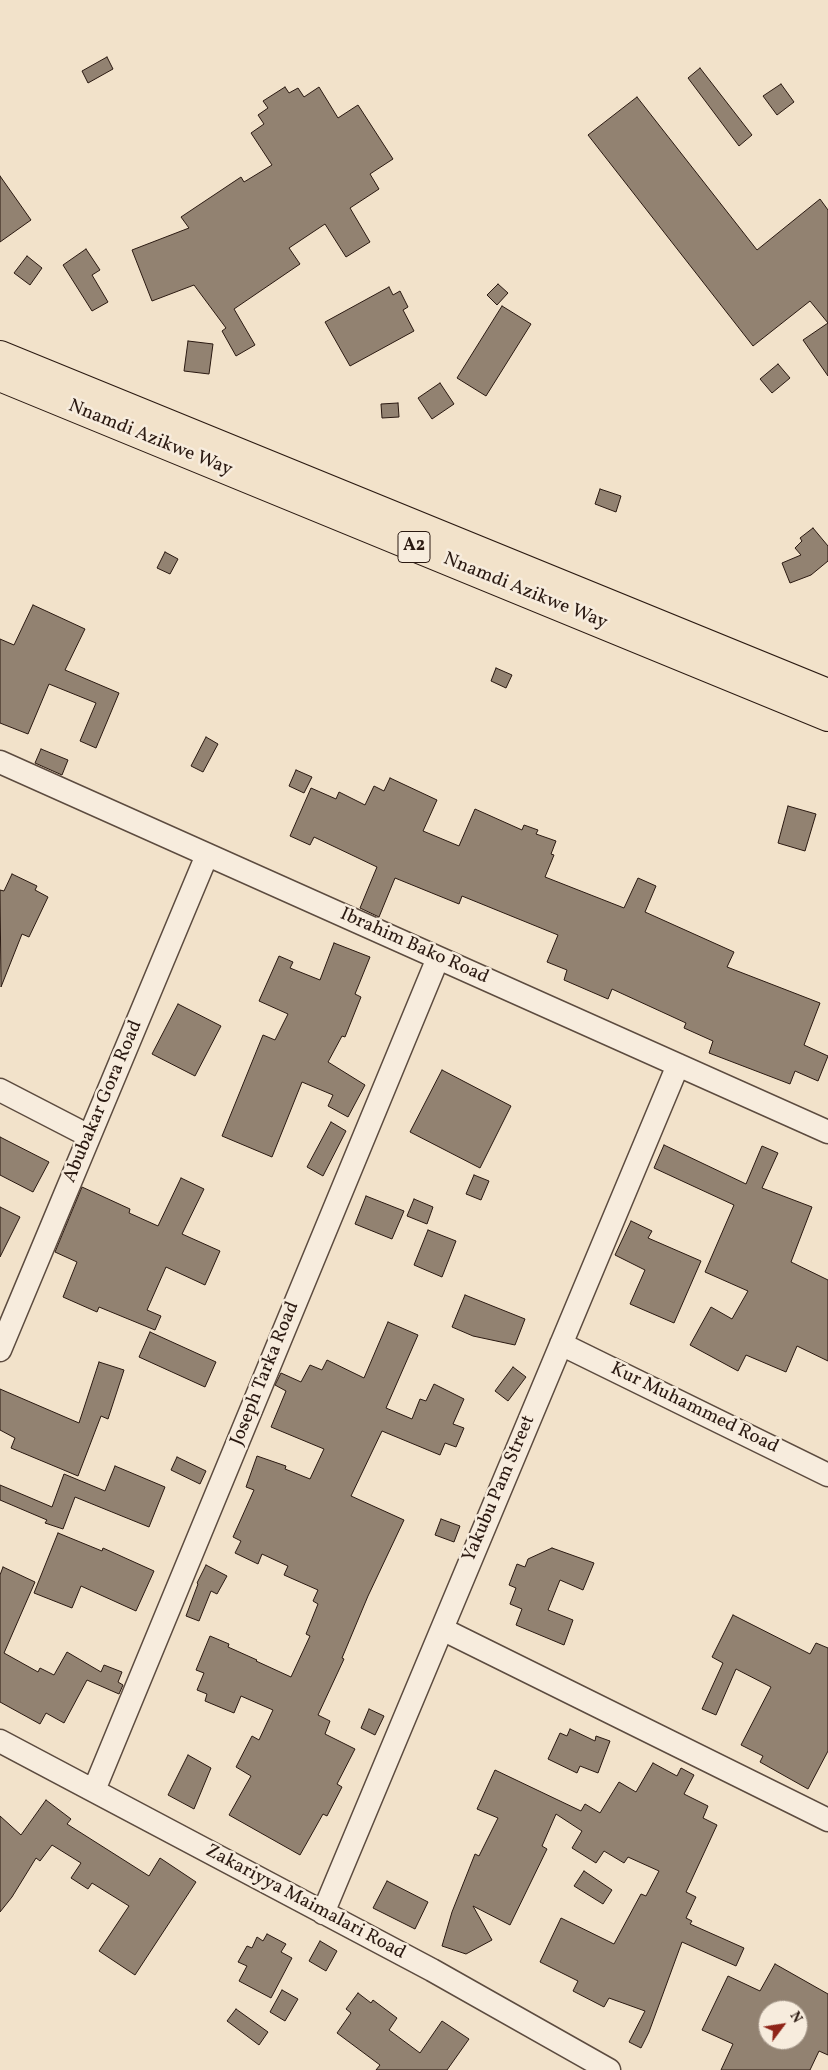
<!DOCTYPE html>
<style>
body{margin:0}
#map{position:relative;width:828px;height:2070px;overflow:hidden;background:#f2e2ca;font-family:Vollkorn,serif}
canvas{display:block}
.north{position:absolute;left:758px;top:2000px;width:50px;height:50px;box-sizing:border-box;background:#f7ecdd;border:1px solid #a5988b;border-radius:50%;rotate:59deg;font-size:14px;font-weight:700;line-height:20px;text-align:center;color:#2a1911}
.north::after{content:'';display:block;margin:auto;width:18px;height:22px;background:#8f2418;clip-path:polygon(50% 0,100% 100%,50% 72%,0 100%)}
</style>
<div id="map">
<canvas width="828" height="2070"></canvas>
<div class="north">N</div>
</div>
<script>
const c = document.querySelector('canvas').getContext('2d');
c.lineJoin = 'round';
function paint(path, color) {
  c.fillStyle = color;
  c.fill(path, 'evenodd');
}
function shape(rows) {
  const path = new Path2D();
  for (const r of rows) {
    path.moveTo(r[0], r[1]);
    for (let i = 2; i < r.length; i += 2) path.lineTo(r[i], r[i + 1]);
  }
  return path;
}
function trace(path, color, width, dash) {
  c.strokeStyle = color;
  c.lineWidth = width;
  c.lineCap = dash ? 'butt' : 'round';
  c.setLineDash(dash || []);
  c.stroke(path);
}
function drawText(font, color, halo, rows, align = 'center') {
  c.font = font + ' Vollkorn,serif';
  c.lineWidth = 5;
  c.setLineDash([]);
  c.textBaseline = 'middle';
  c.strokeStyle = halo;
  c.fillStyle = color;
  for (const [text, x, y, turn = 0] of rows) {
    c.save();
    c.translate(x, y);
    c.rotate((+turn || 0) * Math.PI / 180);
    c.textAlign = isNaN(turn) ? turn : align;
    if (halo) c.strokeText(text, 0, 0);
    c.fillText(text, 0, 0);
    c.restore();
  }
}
const building = shape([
 [107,57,113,69,88,83,82,71,107,57],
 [700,68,752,135,739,146,688,78,700,68],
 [781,84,794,102,777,115,763,96,781,84],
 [285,87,289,93,298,88,304,97,319,87,338,118,358,105,393,159,370,174,379,189,350,208,370,242,346,257,325,224,289,248,300,264,234,309,255,345,236,356,222,331,226,328,194,285,152,301,132,250,189,228,181,217,241,177,244,182,272,165,251,133,264,124,258,115,268,108,263,101,285,87],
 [637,97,757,250,820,199,828,210,828,376,803,340,828,323,810,301,753,346,588,135,637,97],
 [0,176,31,220,0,242,0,176],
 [86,249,100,270,92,275,108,302,92,311,63,265,86,249],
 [27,256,42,268,30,285,14,273,27,256],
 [498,284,508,293,497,305,487,295,498,284],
 [389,287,393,295,400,291,408,307,403,310,414,331,350,366,325,322,389,287],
 [502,306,531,324,486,396,457,378,502,306],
 [188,341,213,344,209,374,184,371,188,341],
 [778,364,790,378,772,393,760,379,778,364],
 [440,383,454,404,432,419,418,398,440,383],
 [398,403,399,417,382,418,381,404,398,403],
 [600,489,621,496,616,512,595,504,600,489],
 [813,528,828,546,828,561,811,575,790,583,782,563,801,555,795,548,802,541,800,538,813,528],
 [165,552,178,559,170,574,157,568,165,552],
 [33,605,85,629,65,670,119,693,96,748,80,741,96,703,49,684,28,734,0,723,0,639,14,645,33,605],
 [496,668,512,675,506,688,491,681,496,668],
 [206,737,218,744,203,772,191,766,206,737],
 [41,749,68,760,62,775,35,763,41,749],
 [296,770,312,777,304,793,289,786,296,770],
 [390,778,437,800,423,831,459,846,475,809,522,830,524,825,538,830,536,834,556,841,551,854,554,855,545,877,624,908,638,878,656,886,645,912,734,952,727,967,820,1003,804,1045,828,1056,818,1081,795,1071,790,1084,709,1053,713,1041,684,1028,686,1023,612,989,608,999,564,980,567,970,547,962,558,935,462,896,459,904,395,878,379,917,360,908,377,867,314,837,310,845,290,836,311,788,336,799,339,792,365,805,374,786,384,791,390,778],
 [788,806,816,814,805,851,778,843,788,806],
 [12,874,37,886,35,890,48,897,29,937,22,934,1,987,0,890,4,891,12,874],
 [334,943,370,957,355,994,361,997,345,1037,342,1036,328,1062,365,1085,348,1117,328,1106,333,1095,302,1082,272,1157,222,1136,263,1035,275,1040,288,1014,259,1001,279,956,293,962,290,968,320,980,334,943],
 [178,1004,221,1026,195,1076,152,1054,178,1004],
 [442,1070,511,1106,480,1168,410,1132,442,1070],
 [331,1122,346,1131,323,1176,307,1167,331,1122],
 [0,1137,49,1162,33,1192,0,1175,0,1137],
 [664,1145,746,1184,762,1146,778,1153,762,1188,812,1207,791,1262,828,1280,828,1361,797,1346,786,1372,746,1355,738,1371,690,1345,711,1307,732,1319,748,1291,705,1272,734,1205,654,1168,664,1145],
 [474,1175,489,1181,481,1200,466,1194,474,1175],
 [181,1178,204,1189,182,1234,220,1251,205,1285,166,1267,147,1310,161,1316,155,1330,99,1307,97,1312,63,1297,77,1262,55,1252,82,1187,130,1209,129,1213,158,1226,181,1178],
 [366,1196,404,1211,392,1239,355,1224,366,1196],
 [414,1199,433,1207,427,1224,407,1216,414,1199],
 [0,1207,20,1217,0,1257,0,1207],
 [631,1221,652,1231,648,1238,701,1261,674,1323,630,1304,645,1270,615,1255,631,1221],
 [428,1230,456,1241,442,1277,414,1265,428,1230],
 [465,1295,525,1319,515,1345,473,1336,452,1327,465,1295],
 [388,1322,418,1335,386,1408,412,1419,420,1399,426,1401,434,1384,464,1399,453,1424,464,1428,456,1447,445,1443,440,1455,382,1431,351,1496,404,1520,368,1596,342,1658,344,1659,318,1715,330,1721,325,1734,355,1749,337,1784,342,1787,327,1816,323,1814,300,1855,229,1815,251,1776,236,1767,252,1736,259,1740,273,1710,241,1696,234,1713,205,1701,207,1694,197,1690,204,1673,196,1670,210,1636,229,1644,228,1647,257,1660,256,1661,291,1677,310,1636,306,1634,318,1604,313,1601,318,1590,284,1575,288,1566,262,1554,258,1564,235,1553,241,1541,233,1537,254,1490,246,1487,257,1456,286,1466,285,1469,310,1479,324,1449,271,1427,286,1391,275,1385,281,1373,301,1382,310,1365,322,1370,327,1360,364,1378,388,1322],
 [150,1332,216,1362,205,1387,139,1357,150,1332],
 [99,1362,124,1370,108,1419,101,1416,78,1476,11,1448,15,1438,0,1430,0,1389,79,1423,99,1362],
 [513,1367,526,1377,508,1401,495,1391,513,1367],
 [177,1457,206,1471,200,1484,171,1470,177,1457],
 [115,1466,165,1487,149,1527,75,1497,63,1529,45,1523,47,1520,0,1500,0,1485,52,1507,64,1474,105,1491,115,1466],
 [441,1519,460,1526,454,1542,435,1535,441,1519],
 [58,1533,102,1551,103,1548,154,1571,136,1611,81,1586,72,1608,34,1593,58,1533],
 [552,1548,594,1563,583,1590,560,1580,548,1610,573,1620,564,1645,516,1625,522,1609,510,1604,516,1588,509,1585,517,1564,525,1567,528,1559,552,1548],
 [206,1565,227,1576,217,1594,211,1591,199,1621,186,1616,198,1584,197,1583,206,1565],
 [3,1567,35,1582,4,1653,38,1672,40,1668,54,1675,67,1652,101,1672,104,1665,122,1672,118,1682,123,1685,119,1694,87,1680,64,1723,46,1713,40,1724,0,1702,0,1575,3,1567],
 [733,1615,810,1654,816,1643,828,1648,828,1751,808,1789,760,1762,763,1756,741,1745,771,1687,736,1669,716,1715,702,1709,723,1663,712,1657,733,1615],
 [369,1709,384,1716,375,1735,361,1728,369,1709],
 [570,1729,595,1741,596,1736,610,1741,598,1773,580,1766,577,1773,548,1759,560,1733,567,1736,570,1729],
 [188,1755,211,1768,194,1809,168,1795,188,1755],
 [653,1763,677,1776,681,1768,694,1775,684,1794,708,1806,703,1818,717,1825,686,1892,696,1897,686,1918,692,1921,690,1924,744,1948,736,1966,682,1942,649,2032,641,2048,629,2042,645,2011,609,1998,604,2007,573,1991,578,1981,540,1962,561,1918,614,1944,641,1894,646,1896,659,1871,628,1857,624,1863,604,1851,596,1863,572,1848,582,1831,556,1814,542,1846,547,1849,510,1925,473,1906,492,1940,466,1954,442,1946,452,1912,475,1854,479,1856,498,1818,477,1809,495,1770,581,1811,585,1804,600,1813,619,1782,636,1792,653,1763],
 [46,1800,71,1819,67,1824,149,1876,160,1858,196,1882,135,1975,99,1951,129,1906,92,1883,88,1889,71,1878,81,1863,52,1845,40,1861,36,1858,12,1897,0,1912,0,1816,21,1835,46,1800],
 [584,1871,612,1890,603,1904,574,1886,584,1871],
 [387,1881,428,1902,415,1929,373,1908,387,1881],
 [267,1934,286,1944,281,1952,292,1958,271,1998,239,1981,247,1966,238,1962,247,1946,252,1948,257,1937,263,1941,267,1934],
 [320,1941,337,1951,326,1971,309,1961,320,1941],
 [775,1964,828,1994,828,2055,819,2051,810,2070,721,2070,733,2044,702,2030,728,1976,760,1991,775,1964],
 [768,2010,798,2010,798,2040,768,2040,768,2010],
 [282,1990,298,1999,285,2021,270,2012,282,1990],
 [358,1993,371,2003,373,2000,397,2018,389,2030,420,2053,442,2021,469,2039,447,2070,376,2070,380,2065,337,2033,351,2013,346,2009,358,1993],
 [236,2009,268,2032,259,2045,227,2021,236,2009]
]);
const minor = shape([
 [0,762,828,1132],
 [0,1090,89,1136],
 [561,1344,828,1475],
 [0,1350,207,855],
 [442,1629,828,1820],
 [0,1741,432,1970,609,2070],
 [94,1790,438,958],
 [323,1913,678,1065]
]);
const highway = shape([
 [0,355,828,693],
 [0,377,828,717]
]);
const shields = [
 [414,547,32]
];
const shieldNames = [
 ["A2",414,547]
];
const streetNames = [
 ["Nnamdi Azikwe Way",150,439,22],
 ["Nnamdi Azikwe Way",525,592,22],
 ["Ibrahim Bako Road",414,947,24],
 ["Abubakar Gora Road",104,1102,-67],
 ["Joseph Tarka Road",266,1374,-68],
 ["Kur Muhammed Road",694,1409,26],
 ["Yakubu Pam Street",500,1489,-67],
 ["Zakariyya Maimalari Road",305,1903,28]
];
paint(building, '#928271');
trace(building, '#2a1911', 1);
trace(minor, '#5c4b3f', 25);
trace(highway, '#2a1911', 30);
trace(minor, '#f7ecdd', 22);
trace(highway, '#f2e2ca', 28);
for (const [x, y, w] of shields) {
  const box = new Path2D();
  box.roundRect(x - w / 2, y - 15.5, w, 31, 4);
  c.fillStyle = '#f7ecdd';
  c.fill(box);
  trace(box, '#2a1911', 1);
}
drawText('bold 18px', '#2a1911', null, shieldNames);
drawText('19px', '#2a1911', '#f7ecdd', streetNames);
</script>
